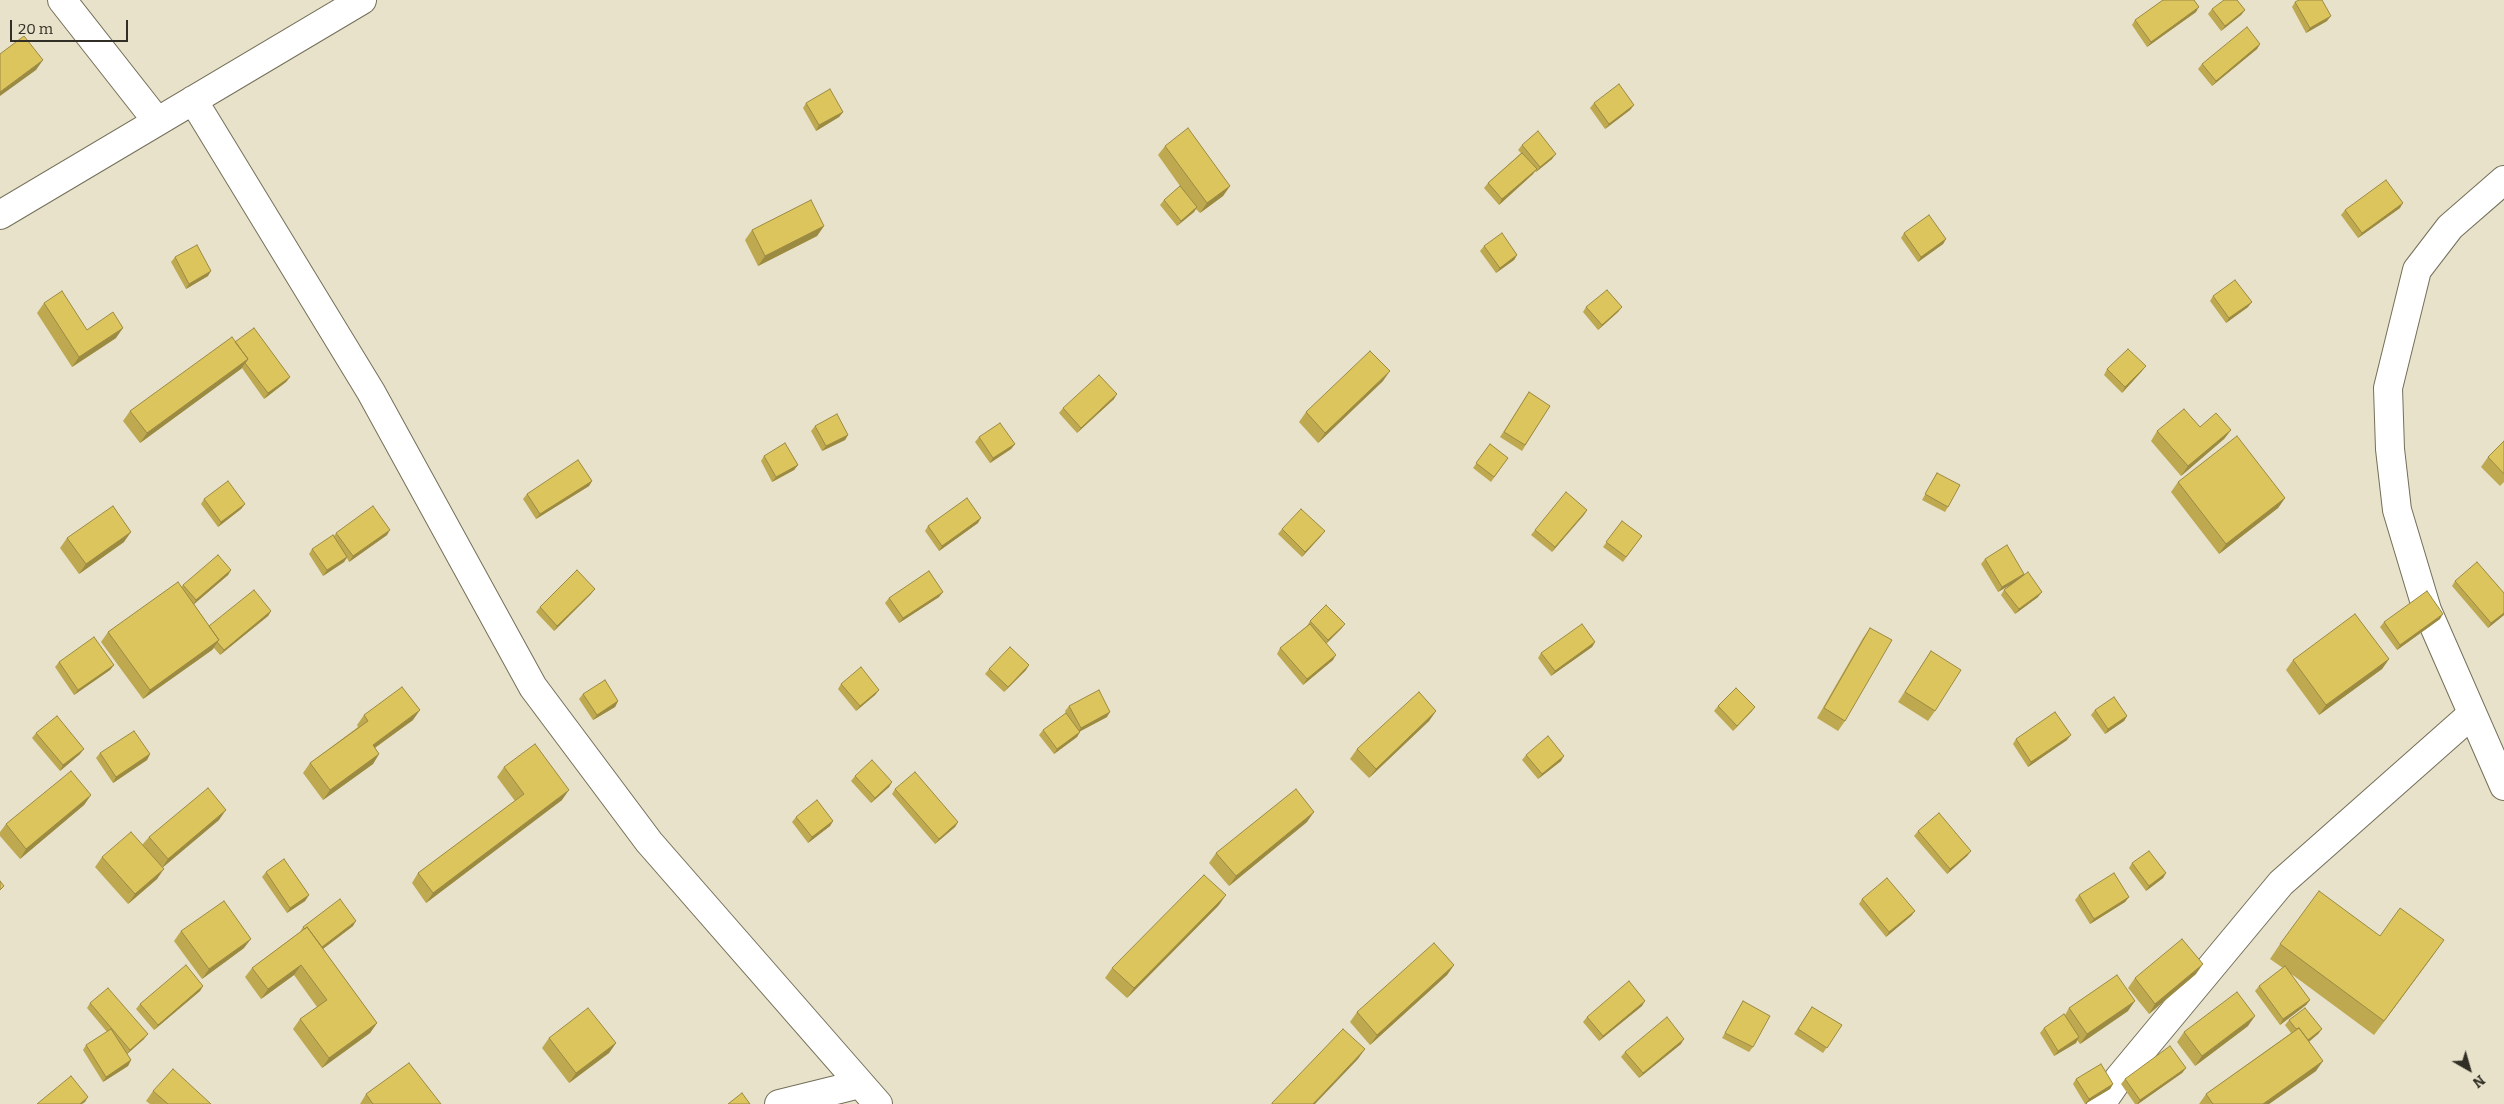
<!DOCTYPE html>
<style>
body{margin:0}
#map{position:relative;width:2504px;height:1104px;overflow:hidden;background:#e7e2c9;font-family:Bitter,serif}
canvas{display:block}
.north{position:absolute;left:2444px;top:1044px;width:50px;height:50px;-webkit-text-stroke:4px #e7e2c9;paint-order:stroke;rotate:142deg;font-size:14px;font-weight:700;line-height:20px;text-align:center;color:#312e25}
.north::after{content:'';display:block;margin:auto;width:18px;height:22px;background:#312e25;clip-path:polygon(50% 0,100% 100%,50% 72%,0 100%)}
.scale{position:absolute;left:10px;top:20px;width:118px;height:22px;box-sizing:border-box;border:2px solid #312e25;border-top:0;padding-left:6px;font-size:15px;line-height:18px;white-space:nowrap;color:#312e25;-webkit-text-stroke:4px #e7e2c9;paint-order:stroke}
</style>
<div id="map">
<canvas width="2504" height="1104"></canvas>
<div class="north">N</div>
<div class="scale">20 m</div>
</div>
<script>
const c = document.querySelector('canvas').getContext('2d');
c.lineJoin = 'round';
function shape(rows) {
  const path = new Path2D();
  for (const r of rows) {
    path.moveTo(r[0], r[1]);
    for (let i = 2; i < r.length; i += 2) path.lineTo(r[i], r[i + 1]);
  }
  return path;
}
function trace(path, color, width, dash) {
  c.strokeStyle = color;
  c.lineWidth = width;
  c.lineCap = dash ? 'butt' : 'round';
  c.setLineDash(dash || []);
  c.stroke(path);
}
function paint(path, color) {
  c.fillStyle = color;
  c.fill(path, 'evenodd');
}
const minor = shape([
 [62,0,157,121],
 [193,100,371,392,533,687,649,842,878,1104],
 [2504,180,2450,227,2417,270,2388,388,2390,449,2397,510,2427,610,2504,786],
 [0,215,362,0],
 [779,1104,860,1084],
 [2101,1104,2119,1078,2281,883,2472,714]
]);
const wall = shape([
 [2295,2,2327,21,2306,33,2292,7],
 [2212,9,2245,10,2241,15,2221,31,2208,14],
 [2196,12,2147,47,2132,25,2135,20],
 [2260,44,2257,49,2212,86,2198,69,2202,64],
 [806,103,843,112,839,117,816,131,803,108],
 [1594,103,1634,105,1630,110,1605,129,1590,108],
 [1522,145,1552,159,1536,172,1535,171,1533,174,1499,205,1484,188,1488,183,1521,153,1518,150],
 [1165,146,1230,186,1223,196,1200,213,1196,209,1194,212,1177,226,1160,205,1164,200,1180,186,1158,155],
 [2400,208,2358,238,2341,215,2345,210],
 [824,226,817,236,758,266,745,240,752,230],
 [1904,233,1946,239,1943,244,1918,262,1901,238],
 [1484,246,1517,255,1514,260,1496,273,1480,251],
 [175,257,208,276,186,289,171,262],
 [2213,296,2248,307,2226,323,2210,301],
 [44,303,87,330,116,338,72,367,37,313],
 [1586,307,1622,307,1618,312,1598,330,1583,312],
 [235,342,290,377,286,382,264,399,242,368,140,443,123,421,130,411],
 [2107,369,2142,371,2122,393,2104,375],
 [1383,381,1318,443,1299,422,1306,412],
 [1529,392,1550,406,1522,451,1500,437],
 [1114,399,1077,433,1059,413,1063,408],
 [815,426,848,435,845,440,822,451,811,431],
 [2200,427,2231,430,2224,439,2181,476,2151,441,2157,431],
 [979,437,1015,444,1011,449,990,463,975,442],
 [2504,441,2504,482,2500,486,2481,467,2488,457],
 [1490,444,1508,458,1491,482,1473,468],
 [764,456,798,465,794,470,772,482,761,461],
 [1937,473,1948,507,1945,512,1922,500],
 [592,481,589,486,536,519,523,499,527,494],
 [2178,482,2285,498,2278,508,2219,554,2171,492],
 [204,499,245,504,241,509,218,527,201,504],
 [1587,510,1552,552,1531,535,1535,530],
 [1622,521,1642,536,1623,562,1603,547],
 [978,523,939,551,925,531,928,526],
 [1282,529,1321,536,1302,557,1278,534],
 [336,533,387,535,349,562,347,558,344,562,323,576,309,554,312,549,334,536],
 [67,538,124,542,79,574,60,548],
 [1985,559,2024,574,2022,577,2038,597,2015,614,2001,595,2004,590,2014,582,1998,592,1981,564],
 [231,570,228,575,194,604,209,626,271,611,268,616,220,655,214,648,212,650,143,699,101,642,108,632,181,587,183,585],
 [2455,581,2504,593,2504,615,2488,628,2452,586],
 [591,594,554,631,536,612,540,607],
 [939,597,899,623,885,603,889,598],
 [2440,619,2397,650,2380,627,2384,622],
 [1310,621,1345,624,1341,629,1326,643,1333,660,1303,685,1277,654,1280,648,1307,626],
 [1870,628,1845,721,1838,731,1817,718,1863,638],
 [1595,642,1592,647,1551,676,1538,658,1541,653],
 [1931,651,1935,711,1928,721,1898,702],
 [2389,659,2382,669,2319,715,2286,670,2293,660],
 [59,662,114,665,110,670,74,695,55,667],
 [989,669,1026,670,1004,692,985,674],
 [841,684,879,690,875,695,856,711,838,689],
 [583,694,618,701,615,707,593,720,579,699],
 [1069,706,1107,717,1080,731,1077,737,1054,754,1039,735,1043,730,1066,713,1065,711],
 [1718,706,1755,707,1751,712,1733,731,1714,711],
 [2095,710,2127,716,2124,721,2105,734,2091,715],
 [1436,711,1429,721,1369,778,1350,759,1357,749],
 [364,715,413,720,375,748,379,754,373,764,323,800,303,773,310,763,358,727,357,725],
 [36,733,80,754,60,771,32,738],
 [2016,739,2067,740,2028,767,2013,744],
 [100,753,150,754,147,760,113,783,96,758],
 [1526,755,1561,761,1538,779,1522,760],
 [504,767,562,800,426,903,412,883,418,873,515,801,497,777],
 [855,776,892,782,889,787,871,803,851,781],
 [895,789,958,822,955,827,935,844,892,794],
 [91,795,84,805,20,859,0,836,0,832,6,824],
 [796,817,833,821,830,826,808,843,792,822],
 [219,820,162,867,157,879,128,904,95,867,102,857,142,845,149,837],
 [1307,822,1229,886,1209,863,1216,853],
 [1918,831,1971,851,1967,856,1947,874,1914,836],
 [2132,863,2166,873,2163,878,2146,891,2129,868],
 [266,872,309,895,305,901,287,913,262,877],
 [2079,895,2129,897,2125,902,2090,924,2075,900],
 [1862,899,1915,911,1911,916,1886,937,1859,904],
 [1219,905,1127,998,1105,978,1112,968],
 [353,926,323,949,377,1023,370,1033,322,1068,293,1029,300,1019,317,1007,294,975,261,999,245,977,252,968,300,932,303,927],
 [181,931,244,948,202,979,174,941],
 [2380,936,2434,954,2374,1035,2290,973,2310,1000,2306,1005,2280,1025,2255,991,2259,986,2283,968,2270,959,2280,944],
 [1454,965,1447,975,1370,1045,1350,1022,1357,1012],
 [2196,974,2149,1014,2128,988,2135,978],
 [203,986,200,991,154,1030,136,1009,140,1004],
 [1743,1001,1753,1047,1749,1052,1722,1038],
 [90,1003,144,1039,127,1054,131,1060,128,1066,103,1082,83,1050,86,1045,107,1032,87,1008],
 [1642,1006,1599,1041,1583,1022,1587,1017],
 [1812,1007,1842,1025,1823,1053,1794,1034],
 [2069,1008,2128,1011,2080,1044,2077,1040,2076,1043,2054,1056,2040,1033,2044,1028,2065,1015],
 [2289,1020,2322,1029,2318,1034,2309,1042,2316,1071,2269,1104,2199,1104,2206,1094,2291,1033,2285,1025],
 [2248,1026,2195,1066,2177,1042,2184,1032],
 [549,1038,616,1043,609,1053,569,1083,542,1048],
 [1681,1044,1639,1078,1621,1057,1625,1052],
 [2186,1068,2182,1073,2138,1104,2135,1104,2121,1084,2125,1079],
 [2076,1079,2113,1084,2110,1089,2085,1104,2073,1084],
 [153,1091,211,1104,150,1104,146,1101],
 [366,1094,441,1104,360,1104]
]);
const shadedWall = shape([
 [2199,7,2196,12,2147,47,2151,42],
 [2245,10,2241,15,2221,31,2225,26],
 [2331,16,2327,21,2306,33,2310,28],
 [2260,44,2257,49,2212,86,2216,81],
 [43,60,36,70,0,96,0,92],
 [1634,105,1630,110,1605,129,1609,124],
 [843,112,839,117,816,131,819,125],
 [1556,154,1552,159,1536,172,1540,167],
 [1537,169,1533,174,1499,205,1502,199],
 [1230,186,1223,196,1200,213,1207,203],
 [2403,203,2400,208,2358,238,2362,233],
 [1197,207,1194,212,1177,226,1181,221],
 [824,226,817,236,758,266,765,256],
 [1946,239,1943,244,1918,262,1921,257],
 [1517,255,1514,260,1496,273,1500,268],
 [211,271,208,276,186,289,189,284],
 [2252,302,2248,307,2226,323,2229,318],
 [1622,307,1618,312,1598,330,1602,325],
 [123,328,116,338,72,367,79,357],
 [248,359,241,369,140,443,147,433],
 [2146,366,2142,371,2122,393,2125,387],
 [1390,371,1383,381,1318,443,1325,433],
 [290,377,286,382,264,399,268,393],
 [1117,394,1114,399,1077,433,1081,428],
 [2231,430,2224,439,2181,476,2188,466],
 [848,435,845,440,822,451,826,446],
 [1015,444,1011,449,990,463,993,458],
 [798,465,794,470,772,482,776,477],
 [592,481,589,486,536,519,540,514],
 [2285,498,2278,508,2219,554,2226,544],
 [245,504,241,509,218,527,221,522],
 [1587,510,1584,515,1552,552,1555,547],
 [981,518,978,523,939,551,942,546],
 [390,530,387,535,349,562,353,556],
 [1325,531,1321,536,1302,557,1305,552],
 [131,532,124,542,79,574,86,564],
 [347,557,344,562,323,576,327,570],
 [231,570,228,575,193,605,196,600],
 [2024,574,2021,579,1998,592,2002,587],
 [595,589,591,594,554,631,557,626],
 [943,592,939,597,899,623,903,618],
 [2042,592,2038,597,2015,614,2019,609],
 [271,611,268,616,220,655,224,650],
 [2504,613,2504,615,2488,628,2491,623],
 [2443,614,2440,619,2397,650,2400,645],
 [1345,624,1341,629,1325,645,1328,640],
 [219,640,212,650,143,699,150,690],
 [1595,642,1592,647,1551,676,1555,671],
 [1336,655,1333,660,1303,685,1307,679],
 [2389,659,2382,669,2319,715,2326,705],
 [114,665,110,670,74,695,78,690],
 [1029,665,1026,670,1004,692,1008,687],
 [879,690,875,695,856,711,860,706],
 [618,701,615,707,593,720,597,715],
 [1755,707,1751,712,1733,731,1737,726],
 [420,710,413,720,366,754,373,745],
 [1436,711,1429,721,1369,778,1376,769],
 [1110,712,1107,717,1077,733,1081,728],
 [2127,716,2124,721,2105,734,2108,729],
 [1080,732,1077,737,1054,754,1057,749],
 [2071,735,2067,740,2028,767,2031,762],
 [84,749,80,754,60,771,63,765],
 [150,754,147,760,113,783,116,777],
 [379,754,373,764,323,800,330,790],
 [1564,756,1561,761,1538,779,1542,774],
 [892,782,889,787,871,803,875,798],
 [569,790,562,800,426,903,433,893],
 [91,795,84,805,20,859,26,849],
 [226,810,219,820,161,869,168,859],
 [1314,812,1307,822,1229,886,1236,876],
 [833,821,830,826,808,843,812,837],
 [958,822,955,827,935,844,939,839],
 [1971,851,1967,856,1947,874,1950,869],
 [164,869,157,879,128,904,135,894],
 [2166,873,2163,878,2146,891,2149,886],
 [309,895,305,901,287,913,290,908],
 [1226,895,1219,905,1127,998,1134,988],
 [2129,897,2125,902,2090,924,2094,919],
 [1915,911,1911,916,1886,937,1889,932],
 [356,921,353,926,316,954,320,949],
 [251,939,244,948,202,979,209,969],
 [2444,940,2434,954,2374,1035,2384,1021],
 [2203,964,2196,974,2149,1014,2155,1004],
 [301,965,294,975,261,999,268,989],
 [1454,965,1447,975,1370,1045,1377,1035],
 [203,986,200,991,154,1030,158,1025],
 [2310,1000,2306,1005,2280,1025,2283,1019],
 [1645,1001,1642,1006,1599,1041,1603,1036],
 [2135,1001,2128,1011,2080,1044,2087,1034],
 [2255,1016,2248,1026,2195,1066,2202,1056],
 [377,1023,370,1033,322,1068,329,1058],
 [2322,1029,2318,1034,2302,1047,2306,1042],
 [148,1034,144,1039,126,1055,130,1050],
 [2079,1037,2076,1043,2054,1056,2058,1051],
 [1684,1039,1681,1044,1639,1078,1643,1073],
 [616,1043,609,1053,569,1083,576,1073],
 [1365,1049,1358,1059,1315,1104,1313,1104],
 [131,1060,128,1066,103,1082,106,1077],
 [2323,1061,2316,1071,2269,1104,2263,1104],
 [2186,1068,2182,1073,2138,1104,2137,1104,2140,1100],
 [2113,1084,2110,1089,2085,1104,2089,1099],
 [88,1097,85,1102,82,1104,80,1104]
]);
const building = shape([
 [2163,0,2194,0,2199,7,2151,42,2135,20,2163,0],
 [2224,0,2237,0,2245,10,2225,26,2212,9,2224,0],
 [2299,0,2322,0,2331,16,2310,28,2295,2,2299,0],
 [2247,27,2260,44,2216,81,2202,64,2247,27],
 [24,36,43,60,0,92,0,54,24,36],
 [1619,84,1634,105,1609,124,1594,103,1619,84],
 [830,89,843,112,819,125,806,103,830,89],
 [1188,128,1230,186,1207,203,1165,146,1188,128],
 [1538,131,1556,154,1540,167,1522,145,1538,131],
 [1522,153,1537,169,1502,199,1488,183,1522,153],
 [2386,180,2403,203,2362,233,2345,210,2386,180],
 [1180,186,1197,207,1181,221,1164,200,1180,186],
 [811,200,824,226,765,256,752,230,811,200],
 [1929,215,1946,239,1921,257,1904,233,1929,215],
 [1502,233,1517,255,1500,268,1484,246,1502,233],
 [197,245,211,271,189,284,175,257,197,245],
 [2235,280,2252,302,2229,318,2213,296,2235,280],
 [1607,290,1622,307,1602,325,1586,307,1607,290],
 [62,291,87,330,113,312,123,328,79,357,44,303,62,291],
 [254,328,290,377,268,393,245,363,248,359,235,342,254,328],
 [232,337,248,359,147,433,130,411,232,337],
 [2128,349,2146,366,2125,387,2107,369,2128,349],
 [1370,351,1390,371,1325,433,1306,412,1370,351],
 [1099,375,1117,394,1081,428,1063,408,1099,375],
 [1529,392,1550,406,1525,445,1504,432,1529,392],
 [2184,409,2200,427,2216,413,2231,430,2188,466,2157,431,2184,409],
 [837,414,848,435,826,446,815,426,837,414],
 [1000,423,1015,444,993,458,979,437,1000,423],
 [2237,436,2285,498,2226,544,2178,482,2237,436],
 [2504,441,2504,474,2488,457,2504,441],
 [785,443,798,465,776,477,764,456,785,443],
 [1490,444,1508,458,1494,477,1476,463,1490,444],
 [578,460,592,481,540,514,527,494,578,460],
 [1937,473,1960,485,1948,507,1925,494,1937,473],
 [228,481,245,504,221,522,204,499,228,481],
 [1566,492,1587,510,1555,547,1535,530,1566,492],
 [967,498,981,518,942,546,928,526,967,498],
 [113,506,131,532,86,564,67,538,113,506],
 [373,506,390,530,353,556,336,533,373,506],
 [1301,509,1325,531,1305,552,1282,529,1301,509],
 [1622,521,1642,536,1626,557,1606,542,1622,521],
 [333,535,347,557,327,570,312,549,333,535],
 [2007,545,2024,574,2002,587,1985,559,2007,545],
 [218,555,231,570,196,600,183,585,218,555],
 [2477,562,2504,593,2504,613,2491,623,2455,581,2477,562],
 [577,570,595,589,557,626,540,607,577,570],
 [929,571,943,592,903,618,889,598,929,571],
 [2028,572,2042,592,2019,609,2004,590,2028,572],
 [178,582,219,640,150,690,108,632,178,582],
 [254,590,271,611,224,650,217,642,219,640,209,626,254,590],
 [2427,591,2443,614,2400,645,2384,622,2427,591],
 [1326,605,1345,624,1328,640,1310,621,1326,605],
 [2355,614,2389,659,2326,705,2293,660,2355,614],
 [1310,624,1336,655,1307,679,1280,648,1310,624],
 [1582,624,1595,642,1555,671,1541,653,1582,624],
 [1870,628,1892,640,1845,721,1824,708,1870,628],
 [94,637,114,665,78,690,59,662,94,637],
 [1010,647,1029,665,1008,687,989,669,1010,647],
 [1931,651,1961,670,1935,711,1905,692,1931,651],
 [861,667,879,690,860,706,841,684,861,667],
 [605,680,618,701,597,715,583,694,605,680],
 [402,687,420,710,373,745,379,754,330,790,310,763,368,721,364,715,402,687],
 [1736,688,1755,707,1737,726,1718,706,1736,688],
 [1099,690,1110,712,1081,728,1069,706,1099,690],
 [1419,692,1436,711,1376,769,1357,749,1419,692],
 [2114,697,2127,716,2108,729,2095,710,2114,697],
 [2055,712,2071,735,2031,762,2016,739,2055,712],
 [1066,713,1080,732,1057,749,1043,730,1066,713],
 [57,716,84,749,63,765,36,733,57,716],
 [134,731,150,754,116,777,100,753,134,731],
 [1548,736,1564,756,1542,774,1526,755,1548,736],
 [535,744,569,790,433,893,418,873,524,794,504,767,535,744],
 [872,760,892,782,875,798,855,776,872,760],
 [71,771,91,795,26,849,6,824,71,771],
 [915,772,958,822,939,839,895,789,915,772],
 [208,788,226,810,168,859,149,837,208,788],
 [1296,789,1314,812,1236,876,1216,853,1296,789],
 [817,800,833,821,812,837,796,817,817,800],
 [1939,813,1971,851,1950,869,1918,831,1939,813],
 [131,832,164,869,135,894,102,857,131,832],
 [2149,851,2166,873,2149,886,2132,863,2149,851],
 [284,859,309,895,290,908,266,872,284,859],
 [2114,873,2129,897,2094,919,2079,895,2114,873],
 [1204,875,1226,895,1134,988,1112,968,1204,875],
 [1887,878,1915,911,1889,932,1862,899,1887,878],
 [0,881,4,886,0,890,0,881],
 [2319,891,2380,936,2400,908,2444,940,2384,1021,2280,944,2319,891],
 [340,899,356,921,322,947,307,927,305,929,303,927,340,899],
 [224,901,251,939,209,969,181,931,224,901],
 [307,927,377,1023,329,1058,300,1019,327,1000,301,965,268,989,252,968,307,927],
 [2182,939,2203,964,2155,1004,2135,978,2182,939],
 [1434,943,1454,965,1377,1035,1357,1012,1434,943],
 [186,965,203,986,158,1025,140,1004,186,965],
 [2285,966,2310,1000,2283,1019,2259,986,2285,966],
 [2117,975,2135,1001,2087,1034,2069,1008,2117,975],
 [1629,981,1645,1001,1603,1036,1587,1017,1629,981],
 [108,988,148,1034,130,1050,90,1003,108,988],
 [2237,992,2255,1016,2202,1056,2184,1032,2237,992],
 [1743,1001,1770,1016,1753,1047,1725,1033,1743,1001],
 [1812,1007,1842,1025,1827,1048,1798,1029,1812,1007],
 [588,1008,616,1043,576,1073,549,1038,588,1008],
 [2305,1008,2322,1029,2308,1040,2299,1028,2296,1029,2289,1020,2305,1008],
 [2064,1014,2079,1037,2058,1051,2044,1028,2064,1014],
 [1667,1017,1684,1039,1643,1073,1625,1052,1667,1017],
 [2299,1028,2323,1061,2263,1104,2213,1104,2206,1094,2299,1028],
 [111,1029,131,1060,106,1077,86,1045,111,1029],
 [1343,1029,1365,1049,1313,1104,1272,1104,1272,1103,1343,1029],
 [2170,1046,2186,1068,2140,1100,2125,1079,2170,1046],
 [409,1063,441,1104,373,1104,366,1094,409,1063],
 [2101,1064,2113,1084,2089,1099,2076,1079,2101,1064],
 [173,1069,211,1104,168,1104,153,1091,173,1069],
 [71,1076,88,1097,80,1104,37,1104,71,1076],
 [742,1093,750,1104,728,1104,742,1093]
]);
trace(minor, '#746f59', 30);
trace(minor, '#fff', 28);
paint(wall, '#bea951');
paint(shadedWall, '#9b8a42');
paint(building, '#ddc55e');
trace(building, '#9b8a42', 1);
</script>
